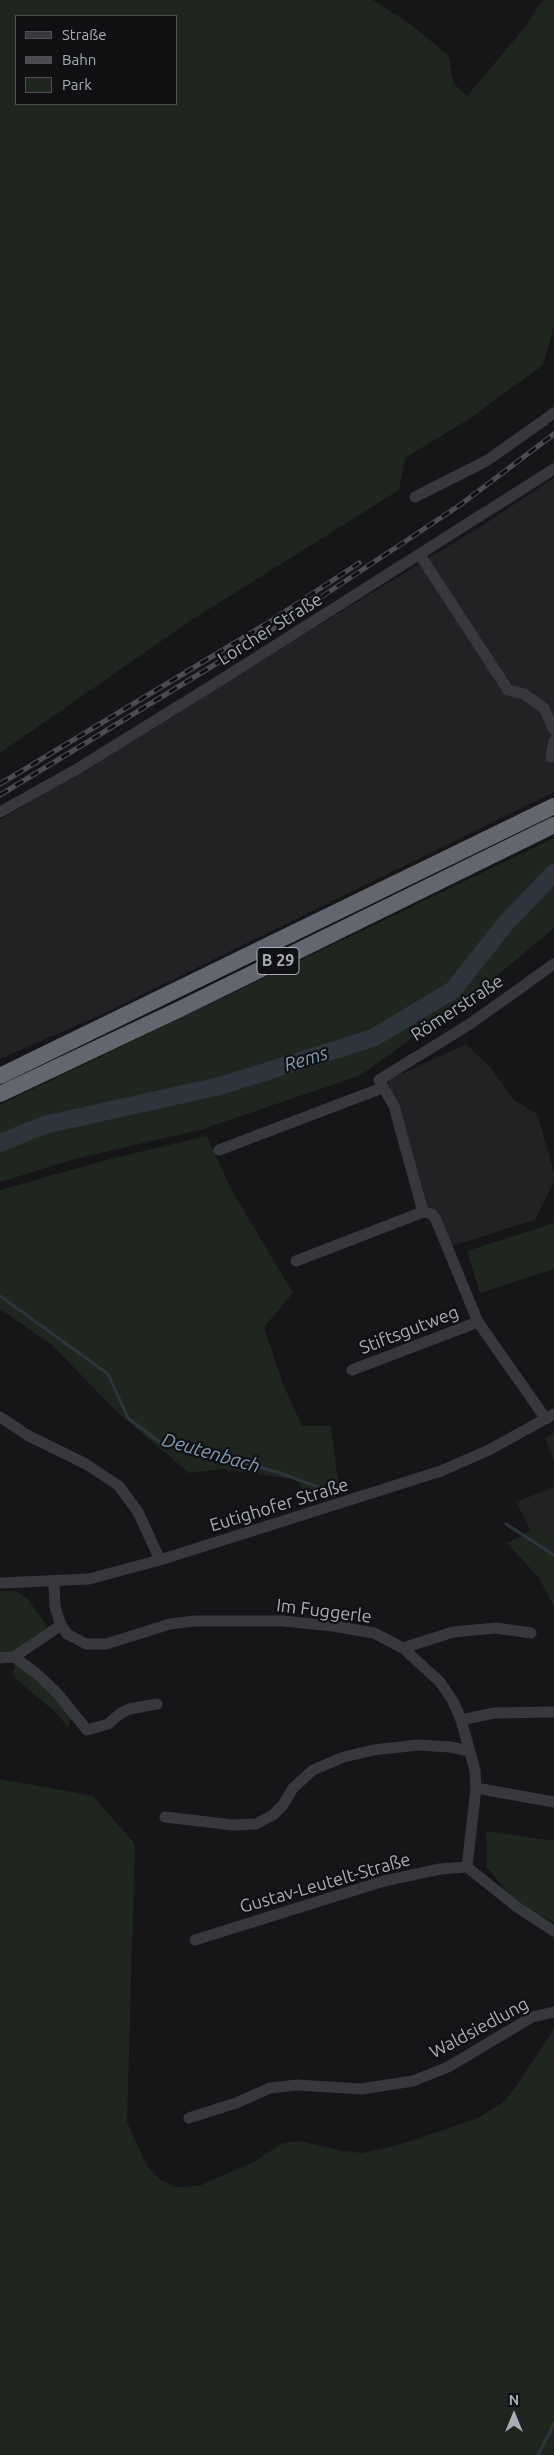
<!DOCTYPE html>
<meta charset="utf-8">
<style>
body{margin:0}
#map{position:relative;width:554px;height:2455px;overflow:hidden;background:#161618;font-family:Ubuntu,sans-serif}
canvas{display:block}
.legend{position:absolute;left:15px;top:15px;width:162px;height:90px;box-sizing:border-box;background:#111113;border:1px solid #4d4f55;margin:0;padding:6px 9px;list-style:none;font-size:15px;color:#a8adb8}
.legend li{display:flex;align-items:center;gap:10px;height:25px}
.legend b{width:25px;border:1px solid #4d4f55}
.north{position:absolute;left:489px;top:2390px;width:50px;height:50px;-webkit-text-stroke:4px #111113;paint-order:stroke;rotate:0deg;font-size:14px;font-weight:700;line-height:20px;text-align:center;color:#a8adb8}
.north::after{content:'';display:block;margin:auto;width:18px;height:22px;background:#a8adb8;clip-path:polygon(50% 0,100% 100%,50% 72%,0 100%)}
</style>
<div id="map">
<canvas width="554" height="2455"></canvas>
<ul class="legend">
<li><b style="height:6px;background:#37383d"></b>Straße</li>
<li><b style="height:6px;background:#4a4c52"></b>Bahn</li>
<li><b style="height:14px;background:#1e261f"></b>Park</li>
</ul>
<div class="north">N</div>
</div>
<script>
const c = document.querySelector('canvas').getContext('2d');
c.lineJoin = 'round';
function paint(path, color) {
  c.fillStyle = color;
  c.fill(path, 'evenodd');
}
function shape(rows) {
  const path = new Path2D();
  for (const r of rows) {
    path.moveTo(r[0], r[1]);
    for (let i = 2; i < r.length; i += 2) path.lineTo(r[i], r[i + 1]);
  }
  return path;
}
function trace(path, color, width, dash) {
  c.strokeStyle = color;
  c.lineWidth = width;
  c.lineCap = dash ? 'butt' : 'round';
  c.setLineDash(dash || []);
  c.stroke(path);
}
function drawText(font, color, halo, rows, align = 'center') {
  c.font = font + ' Ubuntu,sans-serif';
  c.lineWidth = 4.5;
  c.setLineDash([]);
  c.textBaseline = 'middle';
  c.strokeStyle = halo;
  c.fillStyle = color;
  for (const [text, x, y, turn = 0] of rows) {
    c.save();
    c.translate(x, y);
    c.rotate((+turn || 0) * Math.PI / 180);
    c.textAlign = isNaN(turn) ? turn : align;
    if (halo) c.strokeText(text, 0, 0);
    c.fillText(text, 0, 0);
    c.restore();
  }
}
const built = shape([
 [554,478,554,792,107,1012,0,1059,0,820,486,523],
 [466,1044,490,1067,514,1100,537,1114,554,1172,554,1182,535,1220,451,1246,420,1201,388,1080],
 [554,1433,554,1461,545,1438],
 [554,1487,554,1544,540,1527,531,1531,516,1502]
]);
const green = shape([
 [0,0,373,0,410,24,448,55,454,84,467,96,521,32,543,0,554,0,554,327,543,365,469,419,405,458,399,490,190,621,0,753],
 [16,16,176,16,176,104,16,104],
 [554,838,554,928,482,988,361,1075,203,1129,75,1159,0,1182,0,1105],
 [207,1136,231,1189,293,1293,264,1327,283,1384,302,1426,331,1426,338,1483,305,1492,295,1479,222,1469,189,1473,117,1412,52,1345,0,1309,0,1190,110,1159],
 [554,1223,554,1269,480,1293,467,1251],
 [540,1526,554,1544,554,1606,539,1578,507,1543],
 [0,1591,15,1591,27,1598,47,1626,27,1646,0,1656],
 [17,1663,72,1715,68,1727,55,1712,16,1679,12,1673],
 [0,1779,93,1796,135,1844,127,2122,147,2166,160,2180,175,2187,199,2186,254,2162,281,2144,298,2141,344,2151,362,2153,399,2145,476,2119,502,2103,516,2087,554,2029,554,2455,0,2455],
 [486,1831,554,1841,554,1923,515,1900,487,1868]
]);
const stream = shape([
 [0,1296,108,1374,128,1418,162,1444,202,1451,280,1473,329,1491],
 [506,1524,554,1555],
 [538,2455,554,2424]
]);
const river = shape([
 [0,1143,44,1125,220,1086,373,1038,453,990,506,923,554,873]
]);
const minor = shape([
 [415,497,488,460,554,413],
 [420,555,508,690,524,694,544,708,554,730],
 [551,757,554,741],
 [0,812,77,769,224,678,554,469],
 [219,1150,382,1088],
 [423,1212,432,1214,436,1220,478,1322,546,1419],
 [296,1261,423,1212,394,1106,379,1080,470,1024,554,964],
 [352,1370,478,1322],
 [0,1417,27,1435,86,1464,119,1486,138,1512,160,1560],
 [54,1582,55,1607,61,1625,67,1634,86,1644,106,1644,170,1624,195,1621,282,1621,333,1626,374,1633,403,1648,440,1682,453,1701,461,1720,475,1770,476,1788,467,1867,517,1907,554,1931],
 [0,1583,89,1579,160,1560,441,1471,489,1450,554,1414],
 [403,1648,453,1632,496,1628,531,1633],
 [14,1657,37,1674,57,1693,87,1730,108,1724,121,1713,129,1709,157,1704],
 [0,1658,14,1657,61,1625],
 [461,1720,494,1713,552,1712],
 [476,1788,554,1802],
 [165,1817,233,1825,256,1824,273,1815,283,1805,293,1788,313,1770,344,1757,373,1750,418,1745,450,1747,469,1751],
 [195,1940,384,1881,440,1869,467,1867],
 [189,2118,236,2103,270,2088,297,2085,361,2089,413,2081,448,2067,532,2017,554,2012]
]);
const highway = shape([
 [0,1076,554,806],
 [0,1094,180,1009,554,825]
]);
const rail = shape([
 [0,784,266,624,359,563],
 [0,795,270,631,460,505,554,434]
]);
const shields = [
 [278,961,42]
];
const shieldNames = [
 ["B 29",278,961]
];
const streetNames = [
 ["Lorcher Straße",270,629,-32],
 ["Römerstraße",457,1008,-33],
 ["Stiftsgutweg",409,1330,-21],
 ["Eutighofer Straße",279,1505,-17],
 ["Im Fuggerle",324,1611,7],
 ["Gustav-Leutelt-Straße",325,1883,-16],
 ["Waldsiedlung",479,2028,-28]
];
const waterNames = [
 ["Rems",306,1059,-17],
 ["Deutenbach",211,1453,16]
];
paint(built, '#222225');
paint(green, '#1e261f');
trace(stream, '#2c353c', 3);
trace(river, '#2c353c', 18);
trace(minor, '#37383d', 11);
trace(highway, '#63666e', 16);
trace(rail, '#4a4c52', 5);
trace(rail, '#111113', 3, [9]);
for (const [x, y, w] of shields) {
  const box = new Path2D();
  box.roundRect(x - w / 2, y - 13.5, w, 27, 4);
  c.fillStyle = '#111113';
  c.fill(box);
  trace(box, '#a8adb8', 1);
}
drawText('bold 16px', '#a8adb8', null, shieldNames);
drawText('18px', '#a8adb8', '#111113', streetNames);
drawText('italic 19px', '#7f9bb3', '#111113', waterNames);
</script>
